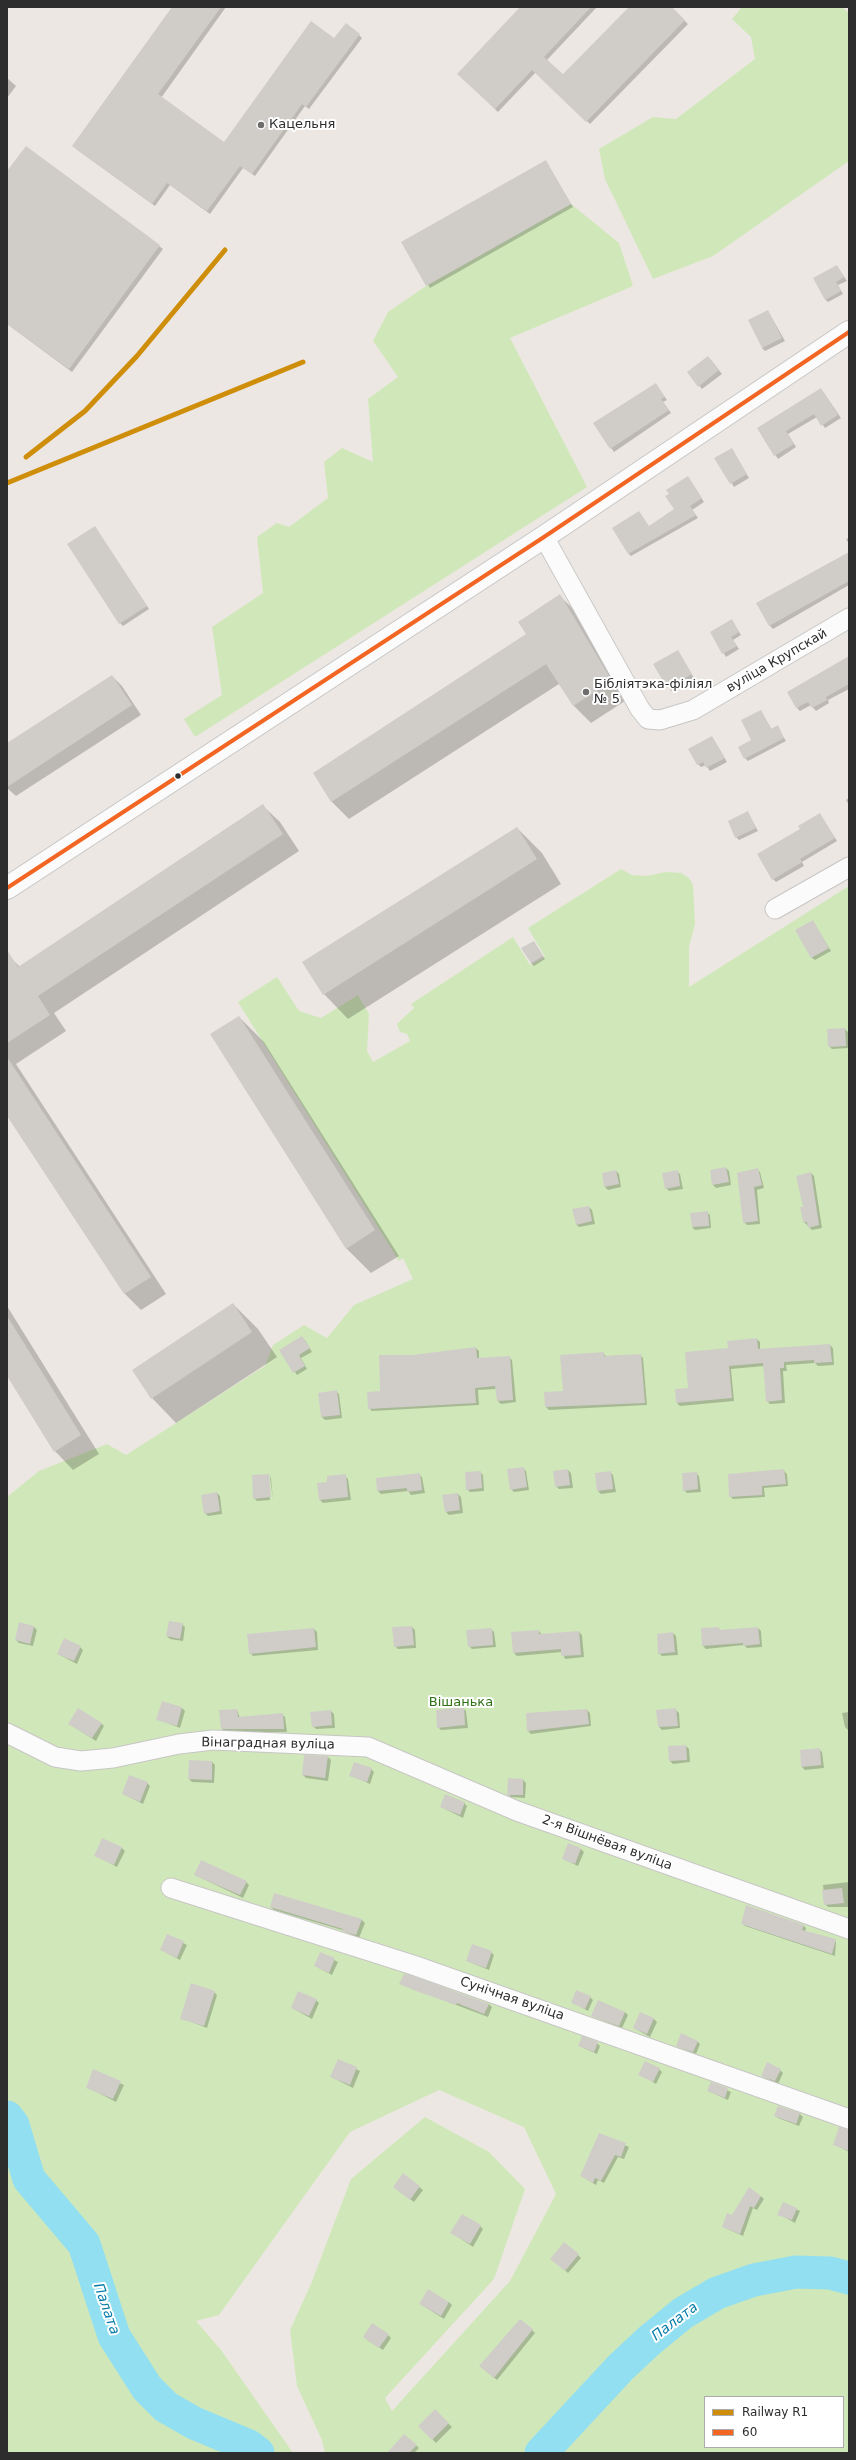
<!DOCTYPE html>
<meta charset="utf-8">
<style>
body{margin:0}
#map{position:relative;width:856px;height:2460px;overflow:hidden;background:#ece7e2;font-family:"DejaVu Sans",sans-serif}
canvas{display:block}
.frame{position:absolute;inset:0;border:8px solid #2d2d2d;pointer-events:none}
.legend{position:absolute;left:704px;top:2396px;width:140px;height:52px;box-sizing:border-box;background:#fff;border:1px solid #ababab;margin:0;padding:5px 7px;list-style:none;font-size:12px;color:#2d2d2d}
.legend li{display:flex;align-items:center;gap:8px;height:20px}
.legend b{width:20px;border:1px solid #ababab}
</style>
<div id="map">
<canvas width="856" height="2460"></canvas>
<div class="frame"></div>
<ul class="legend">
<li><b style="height:5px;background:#cf8e09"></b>Railway R1</li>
<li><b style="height:5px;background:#f26522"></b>60</li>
</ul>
</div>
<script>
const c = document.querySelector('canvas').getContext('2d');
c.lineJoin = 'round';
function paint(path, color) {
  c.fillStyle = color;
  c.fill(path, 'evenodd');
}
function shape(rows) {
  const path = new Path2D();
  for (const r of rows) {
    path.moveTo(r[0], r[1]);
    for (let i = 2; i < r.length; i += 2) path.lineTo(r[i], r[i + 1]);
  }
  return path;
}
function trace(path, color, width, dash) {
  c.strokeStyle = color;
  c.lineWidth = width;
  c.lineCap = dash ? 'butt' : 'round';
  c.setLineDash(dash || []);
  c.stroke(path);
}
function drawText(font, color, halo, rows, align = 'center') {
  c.font = font + ' "DejaVu Sans",sans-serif';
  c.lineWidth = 4;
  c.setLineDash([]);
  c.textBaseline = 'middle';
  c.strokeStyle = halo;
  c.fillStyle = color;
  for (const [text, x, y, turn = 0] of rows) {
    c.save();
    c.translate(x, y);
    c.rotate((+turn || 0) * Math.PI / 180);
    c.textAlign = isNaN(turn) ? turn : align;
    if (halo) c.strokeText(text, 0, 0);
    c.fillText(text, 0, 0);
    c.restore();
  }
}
const green = shape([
 [742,7,842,7,849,13,849,161,713,256,653,279,605,179,599,149,653,117,676,119,755,59,751,37,732,19],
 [571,204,619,243,633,286,510,338,587,487,195,737,184,719,222,695,212,627,263,593,257,537,277,523,289,527,328,498,324,462,342,448,373,462,368,399,398,377,373,341,388,312,426,286],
 [621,869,632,875,647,876,666,872,681,873,689,878,693,885,695,924,689,947,689,987,849,886,849,2453,325,2453,322,2440,297,2386,290,2330,311,2284,351,2179,425,2117,489,2152,525,2189,494,2279,385,2398,392,2411,510,2281,556,2194,524,2127,439,2090,350,2132,219,2315,196,2321,221,2350,293,2453,7,2453,7,1497,39,1471,107,1444,126,1455,265,1366,273,1345,304,1325,327,1338,354,1305,413,1279,403,1258,399,1261,238,1002,277,977,299,1011,321,1018,358,995,369,1014,367,1051,373,1062,410,1041,407,1034,400,1032,397,1024,414,1008,411,1004,513,937,530,965,545,957,528,928],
 [705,2397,843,2397,843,2447,705,2447]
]);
const shadow = shape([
 [173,7,226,7,161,98,225,144,335,39,359,35,362,38,309,109,305,106,255,176,243,168,210,214,170,185,155,206,76,149],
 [522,7,597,7,547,60,563,76,630,7,670,7,688,24,590,124,536,72,498,112,459,74],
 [7,78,16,86,7,98],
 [26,147,163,249,72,372,7,324,7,173],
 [546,162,573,207,430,288,403,243],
 [837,266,847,281,838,285,843,294,828,302,825,299],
 [768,311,785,341,765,351,762,348],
 [711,360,722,374,702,389,688,373],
 [658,388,667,400,663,402,671,413,614,452,594,423],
 [824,393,841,418,825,428,817,417,788,434,796,447,778,459,758,429],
 [731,449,749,478,734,487,716,458],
 [690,481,704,502,692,510,698,518,631,556,628,553,639,512,649,527,675,509],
 [95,527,149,609,123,626,120,623],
 [849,538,849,544,846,539],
 [849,553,849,585,773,629,770,626,758,603],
 [560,596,577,613,628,699,591,723,574,706,559,684,349,819,332,802,314,773,527,635],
 [734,624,741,635,733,640,739,649,726,657,711,633],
 [677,651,694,678,671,691,655,664],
 [849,657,849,689,828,700,829,703,816,711,811,705,800,711,797,708],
 [112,676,122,686,141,715,16,796,7,788,7,744],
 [761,711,772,730,777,727,786,741,748,761,745,758],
 [712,737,727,762,710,771,706,765,701,767,698,764],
 [849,798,849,805,846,800],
 [263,806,280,822,299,851,54,1013,66,1031,16,1064,166,1294,141,1310,125,1294,7,1114,7,961,11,958,20,967],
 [748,813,758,831,739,840,736,837],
 [820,815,837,841,802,862,804,866,776,882,773,879,801,829],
 [517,828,542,853,561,884,348,1019,324,994],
 [813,921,831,951,815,960,812,958],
 [534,942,545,959,534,966,531,963],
 [239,1017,264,1042,399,1256,371,1273,346,1248],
 [845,1029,848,1032,849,1048,832,1049,829,1046],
 [726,1168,729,1171,731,1185,716,1188,713,1185],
 [757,1169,760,1172,764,1188,757,1190,760,1224,747,1225,744,1222],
 [616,1171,619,1174,621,1187,608,1190,605,1187],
 [677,1171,680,1174,683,1189,669,1191,666,1188],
 [811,1173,814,1176,822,1228,812,1230,804,1222,802,1208,805,1208],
 [589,1207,592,1210,595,1224,579,1227,576,1224],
 [707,1212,710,1215,711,1228,695,1230,692,1227],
 [233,1304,258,1329,277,1357,176,1423,152,1398],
 [7,1306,99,1454,73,1470,55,1451,7,1374],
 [757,1339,760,1342,760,1350,830,1345,833,1348,834,1365,818,1366,815,1363,786,1365,787,1371,783,1371,785,1403,770,1404,767,1401,764,1366,731,1369,734,1401,680,1406,677,1403,689,1389],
 [305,1340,312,1352,301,1358,307,1369,297,1375,280,1350],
 [476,1348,479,1351,479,1359,509,1357,512,1360,516,1402,501,1404,498,1401,496,1389,478,1390,479,1405,372,1411,369,1408,413,1356],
 [603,1353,606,1356,640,1355,643,1358,647,1405,549,1410,546,1407],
 [336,1391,339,1394,342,1418,325,1420,322,1417,319,1394],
 [523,1468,526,1471,529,1490,514,1492,511,1489],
 [568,1470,571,1473,573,1488,559,1489,556,1486],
 [784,1471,787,1474,788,1486,764,1488,765,1497,733,1499,730,1496],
 [480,1472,483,1475,484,1491,470,1492,467,1489],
 [610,1472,613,1475,616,1492,601,1494,598,1491],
 [696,1473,699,1476,701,1492,687,1493,684,1490],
 [419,1474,422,1477,425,1493,411,1495,408,1491,381,1494,378,1491,377,1479],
 [268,1475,271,1478,273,1500,270,1477,268,1477,270,1500,257,1501,254,1498],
 [345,1476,348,1479,351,1500,323,1503,320,1500],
 [217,1493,220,1496,222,1514,208,1516,205,1513],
 [458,1494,461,1497,463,1513,449,1515,446,1512],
 [19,1624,34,1627,37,1630,33,1646,19,1643,16,1640],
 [182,1624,185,1627,183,1641,170,1639,167,1636],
 [412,1627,415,1630,416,1648,398,1649,395,1646],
 [718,1628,721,1631,758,1628,761,1631,762,1647,747,1648,744,1645,706,1649,703,1646],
 [314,1629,317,1632,318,1650,253,1656,250,1653],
 [491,1629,494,1632,496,1647,472,1649,469,1646],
 [539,1631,542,1635,579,1632,582,1635,584,1657,565,1659,562,1652,517,1656,514,1653],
 [673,1633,676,1636,678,1655,662,1656,659,1653],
 [80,1647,83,1650,77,1664,58,1654],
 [182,1708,185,1711,180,1728,157,1719],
 [463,1708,466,1711,468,1728,441,1730,438,1727],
 [237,1710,240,1718,282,1714,285,1717,287,1732,225,1732,222,1729],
 [587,1710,590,1713,591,1726,531,1734,528,1731],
 [676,1710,679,1713,680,1728,662,1730,659,1727],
 [331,1711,334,1714,335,1728,316,1729,313,1726],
 [849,1712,849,1730,848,1730,845,1727,842,1713],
 [101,1723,104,1726,96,1741,69,1724],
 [686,1746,689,1749,690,1762,673,1764,670,1761],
 [819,1749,822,1752,824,1768,805,1770,802,1767],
 [328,1757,331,1760,328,1781,306,1778,303,1775],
 [212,1762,215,1765,214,1783,192,1782,189,1779],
 [371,1769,374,1772,370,1784,350,1775],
 [509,1779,523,1780,526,1783,525,1798,511,1797,508,1794],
 [147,1783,150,1786,143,1804,123,1794],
 [464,1803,467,1806,463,1818,441,1807],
 [122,1848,125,1851,117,1867,95,1855],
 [581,1849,584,1852,578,1866,563,1859],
 [195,1875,246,1882,249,1885,243,1898],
 [849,1882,849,1907,828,1907,825,1904,823,1885],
 [275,1894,362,1920,365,1923,359,1938,342,1930,274,1910,271,1907],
 [742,1923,803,1925,806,1928,805,1932,833,1939,836,1942,835,1956,745,1926],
 [168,1935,187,1945,180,1960,161,1950],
 [491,1952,494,1955,489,1970,467,1961],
 [321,1953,338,1962,332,1975,315,1966],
 [401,1984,489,2004,492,2007,488,2017],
 [214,1992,217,1995,207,2028,181,2018],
 [590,1997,593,2000,588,2011,572,2002],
 [316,2000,319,2003,312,2019,292,2008],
 [625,2012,628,2015,622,2028,592,2016],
 [654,2019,657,2022,650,2037,634,2028],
 [697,2041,700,2044,696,2054,677,2046],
 [597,2043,600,2046,597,2054,579,2046],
 [339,2060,360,2071,353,2088,331,2077],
 [659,2069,662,2072,656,2084,640,2074],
 [780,2070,783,2073,778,2084,762,2076],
 [94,2071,124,2085,116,2102,87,2087],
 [711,2083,731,2092,728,2100,708,2091],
 [778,2107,800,2114,803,2117,799,2126,778,2118,775,2115],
 [849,2131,849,2152,834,2144],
 [600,2134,629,2147,624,2159,618,2157,604,2183,598,2180,596,2185,581,2176],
 [403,2175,423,2190,414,2202,397,2190],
 [761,2196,764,2199,757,2210,753,2208,743,2236,723,2227,733,2217],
 [783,2203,800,2211,795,2223,779,2214],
 [480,2226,483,2229,473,2247,452,2233],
 [578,2255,581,2258,568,2273,555,2261],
 [449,2302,452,2305,444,2319,420,2304],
 [532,2330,535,2333,497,2380,484,2369],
 [388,2335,391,2338,383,2350,367,2340],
 [435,2411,452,2427,436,2443,420,2426],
 [416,2445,419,2448,414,2453,388,2453]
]);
const river = shape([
 [7,2117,13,2125,29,2179,84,2244,114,2336,147,2388,166,2407,194,2423,249,2446,258,2453],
 [541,2453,621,2367,650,2340,683,2313,717,2293,754,2280,796,2272,830,2273,849,2278]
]);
const building = shape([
 [172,7,221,7,158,94,224,142,311,21,334,38,346,23,360,34,306,107,302,104,252,174,240,166,207,211,167,183,152,204,72,146],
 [520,7,591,7,544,57,563,74,629,7,672,7,685,20,586,122,532,70,495,109,457,74],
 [26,146,160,245,69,369,7,324,7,171],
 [546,160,571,204,426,286,401,242],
 [837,265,844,277,836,282,841,291,825,300,813,278],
 [768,310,782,338,762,348,748,320],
 [708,356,719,370,698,387,687,372],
 [656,383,665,397,661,399,669,410,610,449,593,423],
 [821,388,838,415,821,426,814,414,786,431,794,444,774,456,757,428],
 [732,448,747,474,730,484,714,458],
 [688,476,702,498,690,506,696,515,628,554,612,528,639,511,649,526,674,509,665,496,669,494,666,490],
 [95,526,147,606,119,624,67,544],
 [849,552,849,581,769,626,756,603],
 [560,594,612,681,573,706,546,664,331,802,313,773,526,634,518,622],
 [732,619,739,632,731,637,737,646,722,654,710,632],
 [678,650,692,674,667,688,653,664],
 [849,656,849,684,826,697,827,700,812,708,808,702,796,708,787,692],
 [112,675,132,705,7,787,7,743],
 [761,710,771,729,778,725,784,738,744,759,738,747,751,740,741,720],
 [712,736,725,758,706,768,703,762,697,765,688,749],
 [263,804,283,834,38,996,50,1015,7,1043,7,950,18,967],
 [748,811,756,828,735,838,728,821],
 [820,813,835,838,800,859,802,862,772,880,757,854,800,829,798,826],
 [517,827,537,859,323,995,302,962],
 [813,920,829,948,811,958,795,930],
 [534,941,543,956,531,963,521,948],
 [239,1016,375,1230,346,1249,210,1034],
 [845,1028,846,1046,828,1047,827,1029],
 [7,1057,151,1277,124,1294,7,1116],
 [726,1167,729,1182,712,1185,710,1170],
 [758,1168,762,1185,754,1187,758,1221,743,1223,737,1173],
 [616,1170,619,1184,604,1187,602,1173],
 [678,1170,680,1186,665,1189,662,1173],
 [811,1172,819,1225,808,1228,807,1222,803,1222,800,1207,803,1207,796,1176],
 [589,1206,592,1221,576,1225,572,1209],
 [708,1211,709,1226,692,1227,690,1213],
 [233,1303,252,1332,151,1399,132,1370],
 [7,1316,81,1435,54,1452,7,1376],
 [302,1336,310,1348,299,1355,305,1366,293,1373,279,1350],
 [757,1338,758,1349,830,1344,832,1362,814,1363,814,1360,784,1362,784,1368,780,1368,782,1400,766,1402,763,1363,729,1366,732,1398,676,1403,675,1389,688,1388,685,1352,728,1348,727,1341],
 [476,1347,477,1358,510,1356,513,1400,497,1401,495,1386,475,1388,476,1403,368,1409,367,1392,380,1391,379,1355,413,1355],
 [604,1352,604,1356,641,1354,645,1403,545,1407,544,1392,563,1391,560,1355],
 [337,1390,340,1415,321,1417,318,1393],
 [524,1467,527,1487,510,1490,507,1469],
 [568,1469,570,1485,555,1487,553,1471],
 [784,1469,786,1484,762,1486,762,1495,729,1497,728,1474],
 [481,1471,482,1488,466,1490,465,1472],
 [611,1471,613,1489,597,1491,595,1473],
 [697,1472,698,1489,683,1491,682,1473],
 [420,1473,422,1490,407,1492,407,1488,377,1491,376,1478],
 [269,1474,271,1497,253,1499,252,1475],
 [346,1474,348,1497,319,1500,317,1483,327,1482,327,1476],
 [217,1492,220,1511,204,1514,201,1495],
 [458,1493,460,1510,445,1512,442,1495],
 [169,1621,183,1623,180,1639,166,1636],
 [19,1622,34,1626,30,1644,15,1640],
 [412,1626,414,1645,394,1647,392,1627],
 [719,1627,719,1630,758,1627,760,1644,743,1646,743,1643,702,1646,701,1628],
 [314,1628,316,1647,249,1654,247,1634],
 [492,1628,493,1645,468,1647,466,1630],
 [539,1630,539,1634,579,1631,581,1655,561,1656,561,1649,513,1653,511,1632],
 [673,1632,675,1652,658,1654,657,1634],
 [64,1638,81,1646,74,1661,57,1654],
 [162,1701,182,1707,177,1726,156,1720],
 [464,1707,465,1725,437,1728,436,1710],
 [78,1708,102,1723,92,1738,68,1724],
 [676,1708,678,1726,658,1727,656,1710],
 [237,1709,238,1717,283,1713,284,1729,221,1729,219,1710],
 [587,1709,589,1724,527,1731,526,1713],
 [331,1710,332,1725,312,1727,310,1712],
 [686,1745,687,1760,669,1761,668,1746],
 [820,1748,821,1765,801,1767,800,1750],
 [304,1755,328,1756,325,1778,302,1775],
 [189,1760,212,1761,212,1780,188,1779],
 [354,1762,372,1768,367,1782,349,1776],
 [129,1775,148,1782,140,1802,122,1794],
 [508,1778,523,1779,523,1795,507,1795],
 [445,1794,465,1802,460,1815,440,1807],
 [102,1838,122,1847,114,1865,94,1856],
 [568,1843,581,1848,575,1864,562,1859],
 [201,1860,247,1881,240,1895,194,1875],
 [842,1888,844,1903,824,1905,822,1890],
 [274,1893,362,1919,356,1935,342,1931,343,1929,270,1907],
 [746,1905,804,1925,802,1930,836,1939,832,1954,741,1924],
 [167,1934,184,1941,177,1958,160,1950],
 [472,1944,492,1951,486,1968,466,1961],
 [320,1952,335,1958,329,1973,314,1966],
 [404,1974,410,1975,489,2004,484,2014,457,2003,456,2005,416,1991,399,1984],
 [191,1983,215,1991,204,2026,180,2019],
 [576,1990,591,1996,585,2009,571,2003],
 [298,1991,317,1999,309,2016,291,2008],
 [598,2000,625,2012,619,2026,591,2016],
 [640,2012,654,2018,647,2034,633,2028],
 [681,2033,698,2041,693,2052,676,2046],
 [582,2036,598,2042,594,2052,578,2046],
 [338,2059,357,2067,350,2085,330,2077],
 [645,2061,660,2068,653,2082,638,2075],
 [767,2062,781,2069,775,2081,761,2076],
 [93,2069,121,2081,113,2099,86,2088],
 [711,2082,728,2088,725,2098,707,2091],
 [778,2106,800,2113,796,2124,774,2116],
 [839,2127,849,2130,849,2151,833,2145],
 [599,2133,626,2143,621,2157,615,2155,601,2181,595,2178,593,2183,580,2176],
 [403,2173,420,2186,410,2200,393,2187],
 [749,2187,761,2196,754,2208,750,2206,740,2234,722,2227,727,2213,732,2215],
 [783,2202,797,2208,792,2220,777,2215],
 [462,2214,481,2225,470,2244,450,2233],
 [564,2242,579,2254,565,2271,550,2259],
 [428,2289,449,2302,441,2316,419,2304],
 [520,2319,533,2329,494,2378,479,2366],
 [372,2323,389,2334,379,2348,363,2337],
 [435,2409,449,2423,432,2440,418,2426],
 [404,2434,417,2445,409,2453,387,2453]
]);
const minor = shape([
 [544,537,640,709,648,719,660,720,693,710,849,618],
 [775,909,849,867],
 [7,1733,55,1757,81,1761,113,1758,179,1744,213,1740,368,1747,517,1811,849,1929],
 [171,1888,413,1965,849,2119]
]);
const tertiary = shape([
 [7,888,544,537,849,332]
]);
const bus1 = shape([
 [7,888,544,537,849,332]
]);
const rail1 = shape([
 [26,457,85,411,137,356,225,250],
 [7,483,303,362]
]);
const markers = [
 [261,125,4,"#706e6c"],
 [586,692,4,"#706e6c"],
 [178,776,3.5,"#2d2d2d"]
];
const poiNames = [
 ["Кацельня",269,125],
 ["Бібліятэка-філіял",594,685],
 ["№ 5",594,700]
];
const streetNames = [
 ["вуліца Крупскай",777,661,-30],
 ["Вінаградная вуліца",268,1744,1],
 ["2-я Вішнёвая вуліца",607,1843,20],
 ["Сунічная вуліца",512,1999,19]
];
const parkNames = [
 ["Вішанька",461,1703]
];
const waterNames = [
 ["Палата",106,2309,71],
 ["Палата",675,2322,-37]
];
paint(green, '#d0e8b9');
paint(shadow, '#0003');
trace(river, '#92dff1', 33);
paint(building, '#d0cdc9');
trace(minor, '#c7c6c5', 21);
trace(tertiary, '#c7c6c5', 24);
trace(minor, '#fcfbfb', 19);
trace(tertiary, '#fcfbfb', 22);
trace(bus1, '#f26522', 4);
trace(rail1, '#cf8e09', 5);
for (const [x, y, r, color] of markers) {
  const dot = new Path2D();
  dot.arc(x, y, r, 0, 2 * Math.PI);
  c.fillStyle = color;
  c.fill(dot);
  trace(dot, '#fff', 1.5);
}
drawText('13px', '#2d2d2d', '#fff', poiNames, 'left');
drawText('13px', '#2d2d2d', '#fff', streetNames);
drawText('13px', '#307116', '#fff', parkNames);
drawText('italic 14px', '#057da9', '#fff', waterNames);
</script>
